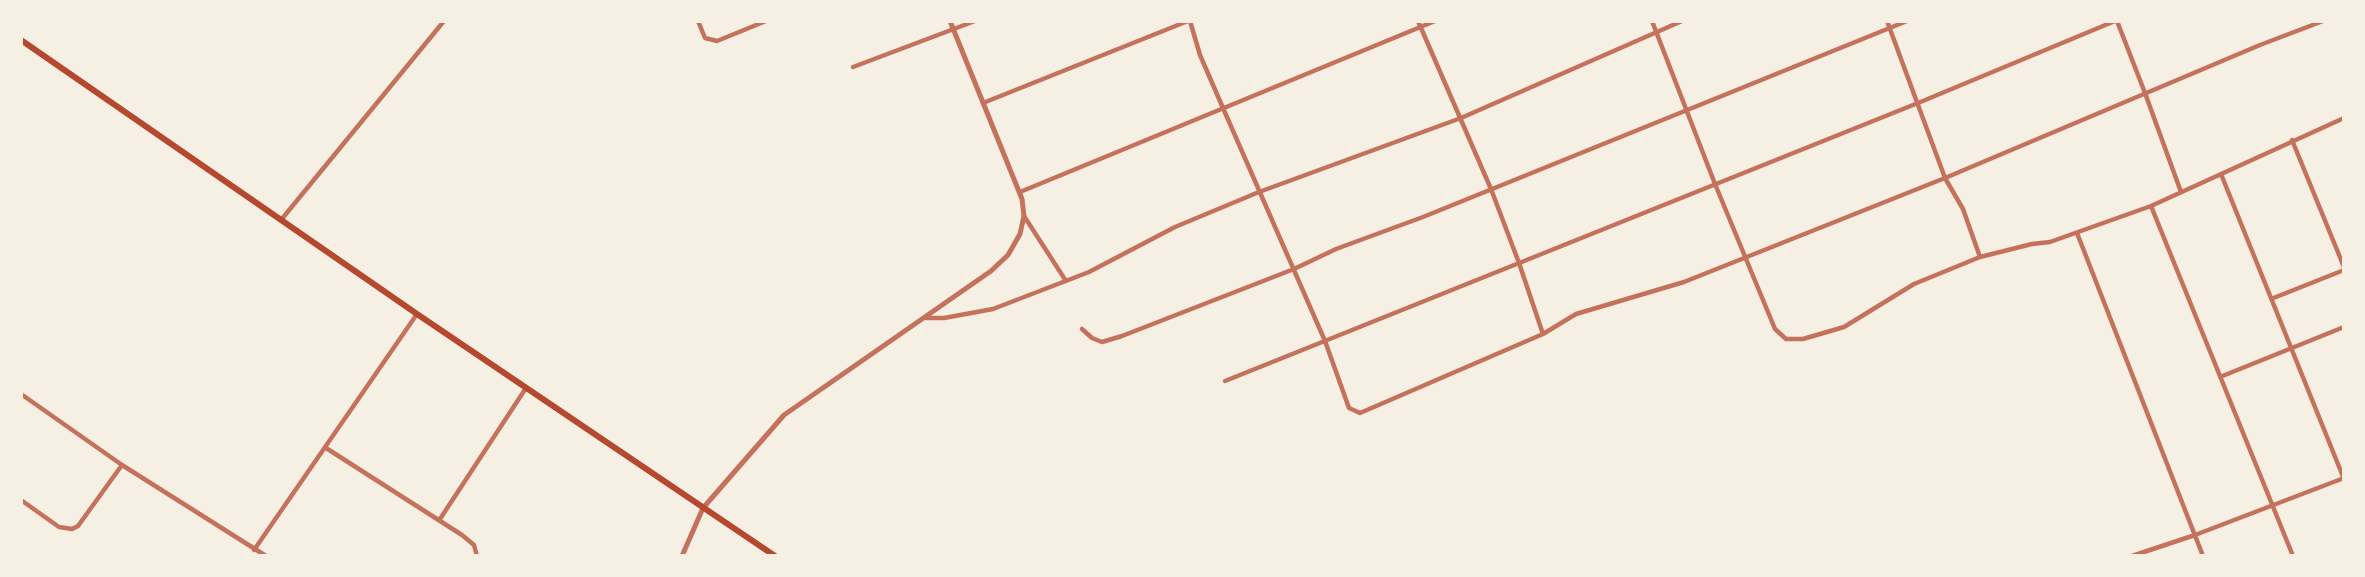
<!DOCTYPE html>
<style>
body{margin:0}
#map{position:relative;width:2365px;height:577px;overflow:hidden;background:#f6efe4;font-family:"Sofia Sans Condensed",sans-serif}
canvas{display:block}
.frame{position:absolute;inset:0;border:23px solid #f6efe4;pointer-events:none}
</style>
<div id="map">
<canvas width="2365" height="577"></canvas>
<div class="frame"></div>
</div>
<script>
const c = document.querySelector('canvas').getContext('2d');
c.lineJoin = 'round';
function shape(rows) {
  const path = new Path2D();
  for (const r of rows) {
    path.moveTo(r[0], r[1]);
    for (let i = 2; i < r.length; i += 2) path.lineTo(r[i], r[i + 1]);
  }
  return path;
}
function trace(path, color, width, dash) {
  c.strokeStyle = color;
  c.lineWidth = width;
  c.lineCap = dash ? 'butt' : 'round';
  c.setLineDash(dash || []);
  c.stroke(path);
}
const minor = shape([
 [698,21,705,38,717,41,766,21],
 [1190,21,1200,55,1223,108,1325,341,1349,408,1360,413,1543,334,1576,314,1684,282,1945,178,2260,45,2323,21],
 [1418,21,1491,189,1519,263,1543,334],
 [1652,21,1715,184,1775,329,1786,339,1803,339,1844,327,1914,284,1980,257],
 [1887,21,1945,178,1963,209,1980,257,2032,244,2050,242,2151,206,2344,118],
 [2117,21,2145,93,2181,192],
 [853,67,975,21],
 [983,103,1188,21],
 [2292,140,2344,267],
 [2221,174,2344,479],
 [1020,192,1435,21],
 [2151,206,2293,556],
 [1024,216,1066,281],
 [281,220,444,21],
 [2077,233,2203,556],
 [2271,299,2344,270],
 [925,318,944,318,993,309,1089,272,1175,227,1259,192,1461,118,1682,21],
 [1082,329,1092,338,1102,342,1122,336,1294,269,1336,249,1423,217,1907,21],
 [2220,377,2344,327],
 [1225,381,1918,103,2115,21],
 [21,394,122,465,266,556],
 [326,448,462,535,474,545,477,556],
 [21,500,59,527,72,529,78,526,122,465],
 [440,519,526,388],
 [254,550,417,314],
 [2132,556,2195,535,2344,478]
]);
const tertiary = shape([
 [682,556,703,508,784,415,991,271,1008,255,1020,234,1024,216,1022,199,950,21]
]);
const secondary = shape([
 [21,40,417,314,775,556]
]);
trace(minor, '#c5725c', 4.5);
trace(tertiary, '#c5725c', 5);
trace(secondary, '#b5482f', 6);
</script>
